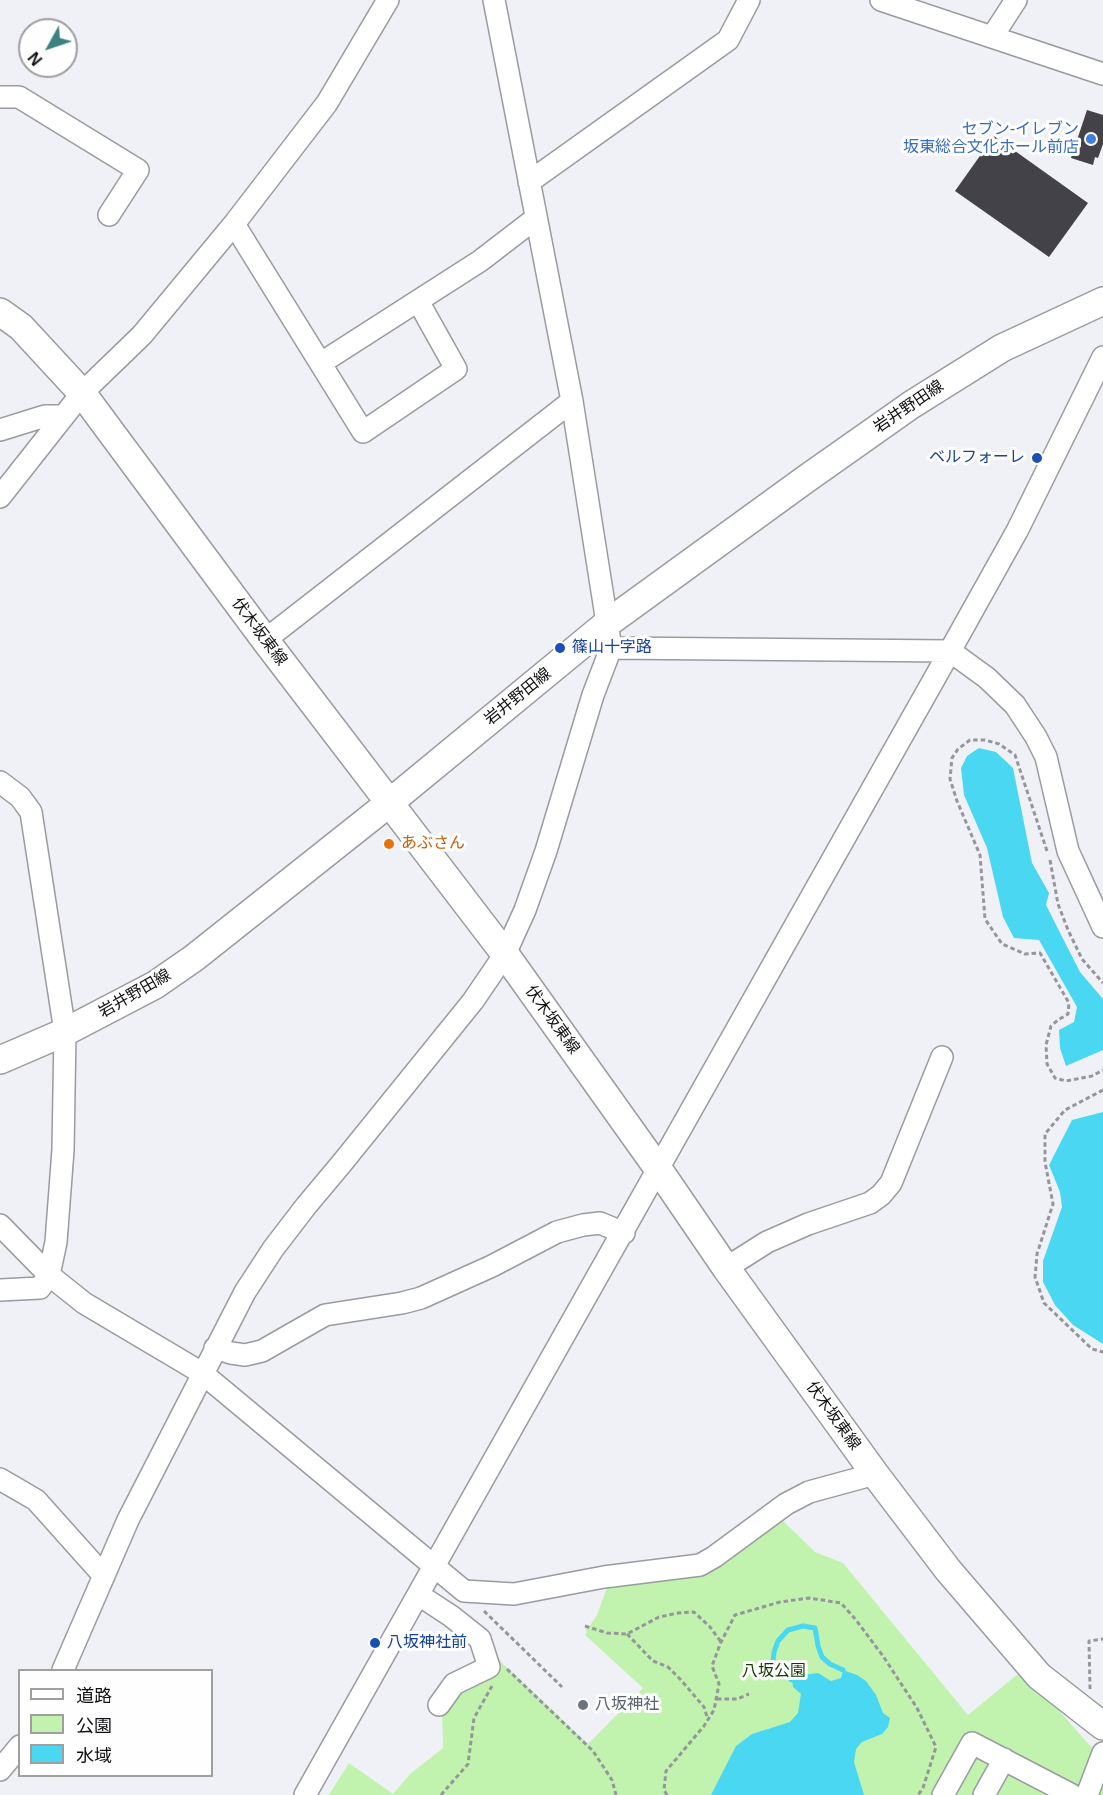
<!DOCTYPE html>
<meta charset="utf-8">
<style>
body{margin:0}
#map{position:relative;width:1103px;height:1795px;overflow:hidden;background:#eff1f7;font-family:Arial,"Noto Sans JP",sans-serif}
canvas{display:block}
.legend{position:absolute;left:18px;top:1669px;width:195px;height:108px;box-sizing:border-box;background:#fefefe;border:2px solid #9f9fa0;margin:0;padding:8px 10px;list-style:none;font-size:18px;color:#101012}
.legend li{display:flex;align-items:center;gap:12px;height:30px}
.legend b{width:30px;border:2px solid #9f9fa0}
.north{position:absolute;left:18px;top:18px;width:60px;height:60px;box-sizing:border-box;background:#fefefe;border:2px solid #9f9fa0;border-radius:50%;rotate:230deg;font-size:16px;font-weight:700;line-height:24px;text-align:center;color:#101012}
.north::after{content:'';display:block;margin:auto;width:21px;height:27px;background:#3b8382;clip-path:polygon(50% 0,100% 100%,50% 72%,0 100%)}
</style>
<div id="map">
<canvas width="1103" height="1795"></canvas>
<ul class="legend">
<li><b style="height:8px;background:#fff"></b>道路</li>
<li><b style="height:16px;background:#c1f3ae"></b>公園</li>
<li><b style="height:16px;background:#4ad7f2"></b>水域</li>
</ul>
<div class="north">N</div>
</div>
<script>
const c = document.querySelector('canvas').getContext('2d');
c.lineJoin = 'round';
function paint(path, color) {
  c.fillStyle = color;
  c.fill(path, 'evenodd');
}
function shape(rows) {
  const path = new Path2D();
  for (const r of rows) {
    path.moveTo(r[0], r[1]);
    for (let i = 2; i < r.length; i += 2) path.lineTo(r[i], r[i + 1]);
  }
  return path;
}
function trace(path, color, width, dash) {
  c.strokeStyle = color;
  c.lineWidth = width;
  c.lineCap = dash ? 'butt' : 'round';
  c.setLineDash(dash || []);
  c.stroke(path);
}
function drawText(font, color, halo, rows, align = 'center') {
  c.font = font + ' Arial,"Noto Sans JP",sans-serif';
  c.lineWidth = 6;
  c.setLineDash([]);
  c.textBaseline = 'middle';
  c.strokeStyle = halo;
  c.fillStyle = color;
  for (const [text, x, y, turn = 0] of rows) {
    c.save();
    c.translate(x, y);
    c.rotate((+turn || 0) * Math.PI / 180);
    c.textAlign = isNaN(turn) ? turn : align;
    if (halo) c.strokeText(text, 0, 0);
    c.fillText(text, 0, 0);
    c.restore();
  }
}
const green = shape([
 [782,1520,815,1552,843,1563,968,1715,1018,1674,1054,1705,1092,1748,1103,1755,1103,1795,329,1795,349,1763,393,1794,410,1774,443,1748,442,1710,454,1690,498,1659,588,1744,643,1688,585,1635,587,1632,585,1626,589,1627,597,1615,607,1588,646,1579]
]);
const water = shape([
 [979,748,996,752,1013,768,1032,863,1049,893,1046,905,1080,972,1103,999,1103,1050,1066,1066,1060,1048,1059,1030,1074,1022,1077,1007,1039,940,1014,938,1003,917,987,848,964,795,961,768,967,756],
 [1103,1112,1103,1344,1073,1325,1055,1305,1043,1282,1043,1261,1062,1207,1060,1192,1049,1165,1072,1120],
 [843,1670,857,1675,866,1681,876,1695,883,1713,890,1718,888,1727,882,1734,862,1742,856,1749,854,1762,864,1795,711,1795,736,1746,752,1734,790,1722,798,1713,801,1694,793,1687,792,1680,802,1675,818,1673,831,1681,841,1678]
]);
const stream = shape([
 [792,1680,779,1673,773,1662,774,1652,778,1641,788,1630,803,1626,815,1628,818,1646,822,1657,830,1664,843,1670]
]);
const building = shape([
 [1087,110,1103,115,1103,144,1098,158,1095,157,1093,165,1071,158],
 [994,136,1088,203,1049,257,955,191]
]);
const path = shape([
 [1047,851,1015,755,999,744,985,740,970,740,958,749,952,758,950,779,957,801,980,855,985,919,1002,944,1025,954,1040,953,1069,1003,1068,1014,1058,1020,1051,1026,1046,1045,1047,1064,1055,1078,1066,1081,1092,1076,1103,1070],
 [1050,860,1058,904,1068,930,1082,959,1103,983],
 [1103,1090,1065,1110,1045,1134,1045,1162,1053,1204,1037,1254,1035,1277,1044,1303,1092,1349,1103,1352],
 [484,1611,562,1687],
 [585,1626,607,1633,627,1634,659,1617,678,1613,694,1612,710,1627,721,1642],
 [627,1634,653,1661,668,1667,681,1680,704,1707,708,1720],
 [507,1669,593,1751,612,1780,616,1795],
 [1090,1689,1089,1641,1103,1639],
 [717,1699,737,1699,749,1694],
 [441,1795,468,1764,474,1718,492,1686],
 [667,1795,664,1790,666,1771,704,1726,714,1710,719,1684,712,1666,721,1642,735,1615,780,1602,809,1598,841,1603,856,1620,883,1656,917,1708,936,1747,923,1788,918,1795]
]);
const minor = shape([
 [881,0,1103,74],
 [992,37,1016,0],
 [0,97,19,97,138,170,109,215],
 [529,182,728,40,749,0],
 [234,224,363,432,456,369,418,301],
 [321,363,480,261,536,218],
 [0,430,45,416,64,416],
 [0,497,82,393,142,335,234,224,327,103,388,0],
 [265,640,572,401],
 [611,648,950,651,987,678,1015,705,1036,737,1046,757,1068,851,1103,927],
 [0,782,20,797,31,812,65,1032,63,1150,56,1242,49,1275,40,1288,0,1290],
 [0,1225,49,1275,84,1303,202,1373,464,1591,514,1594,604,1577,700,1565,714,1557,786,1504,809,1492,875,1474],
 [726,1268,767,1242,808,1224,870,1203,881,1195,891,1183,942,1057],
 [215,1348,231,1353,245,1355,262,1351,325,1315,402,1303,421,1298,492,1266,557,1232,583,1225,600,1223,624,1233],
 [0,1479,36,1500,104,1576],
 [419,1595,451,1616,480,1639,489,1667,454,1684,439,1705],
 [63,1670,128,1520,245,1292,273,1249,306,1206,342,1163,473,1001,505,954,525,910,546,851,593,695,611,648,572,401,494,0],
 [0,1770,20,1746],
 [305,1795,950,651,1017,531,1103,357],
 [943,1795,972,1743,1072,1795],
 [984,1795,1004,1759],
 [1087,1795,1103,1753]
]);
const major = shape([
 [0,312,21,327,82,393,265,640,505,954,659,1170,726,1268,875,1474,948,1570,1039,1676,1103,1726],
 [0,1060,65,1032,155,985,194,958,388,804,609,622,806,479,911,405,1002,348,1103,301]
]);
const markers = [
 [1091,139,6,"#3f7fe0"],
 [1037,458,6,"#1a4fb4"],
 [560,648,6,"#1a4fb4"],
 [389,844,6,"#e8710a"],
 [375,1643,6,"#1a4fb4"],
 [583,1705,6,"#6b7280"]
];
const shopNames = [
 ["セブン-イレブン",1079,130],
 ["坂東総合文化ホール前店",1079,148]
];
const streetNames = [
 ["岩井野田線",909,407,-34],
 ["伏木坂東線",259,632,53],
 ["岩井野田線",518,697,-39],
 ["岩井野田線",135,994,-30],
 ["伏木坂東線",552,1020,54],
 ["伏木坂東線",833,1416,54]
];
const transitNames = [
 ["ベルフォーレ",1025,458,"right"],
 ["篠山十字路",572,648],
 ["八坂神社前",387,1643]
];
const foodNames = [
 ["あぶさん",401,844]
];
const parkNames = [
 ["八坂公園",774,1672]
];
const worshipNames = [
 ["八坂神社",595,1705]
];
paint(green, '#c1f3ae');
paint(water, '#4ad7f2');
trace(stream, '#4ad7f2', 5);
paint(building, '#424248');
trace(minor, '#9a9ba1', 24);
trace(major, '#9a9ba1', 30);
trace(path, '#95969b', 3, [4.5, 3]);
trace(minor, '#fff', 21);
trace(major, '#fff', 27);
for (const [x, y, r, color] of markers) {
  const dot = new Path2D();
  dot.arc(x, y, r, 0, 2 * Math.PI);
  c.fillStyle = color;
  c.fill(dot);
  trace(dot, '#fefefe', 2);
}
drawText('16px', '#366cbe', '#fefefe', shopNames, 'right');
drawText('16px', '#101012', '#fefefe', streetNames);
drawText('16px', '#164399', '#fefefe', transitNames, 'left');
drawText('16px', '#c56008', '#fefefe', foodNames, 'left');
drawText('16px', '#153900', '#fefefe', parkNames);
drawText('16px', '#5b616d', '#fefefe', worshipNames, 'left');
</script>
